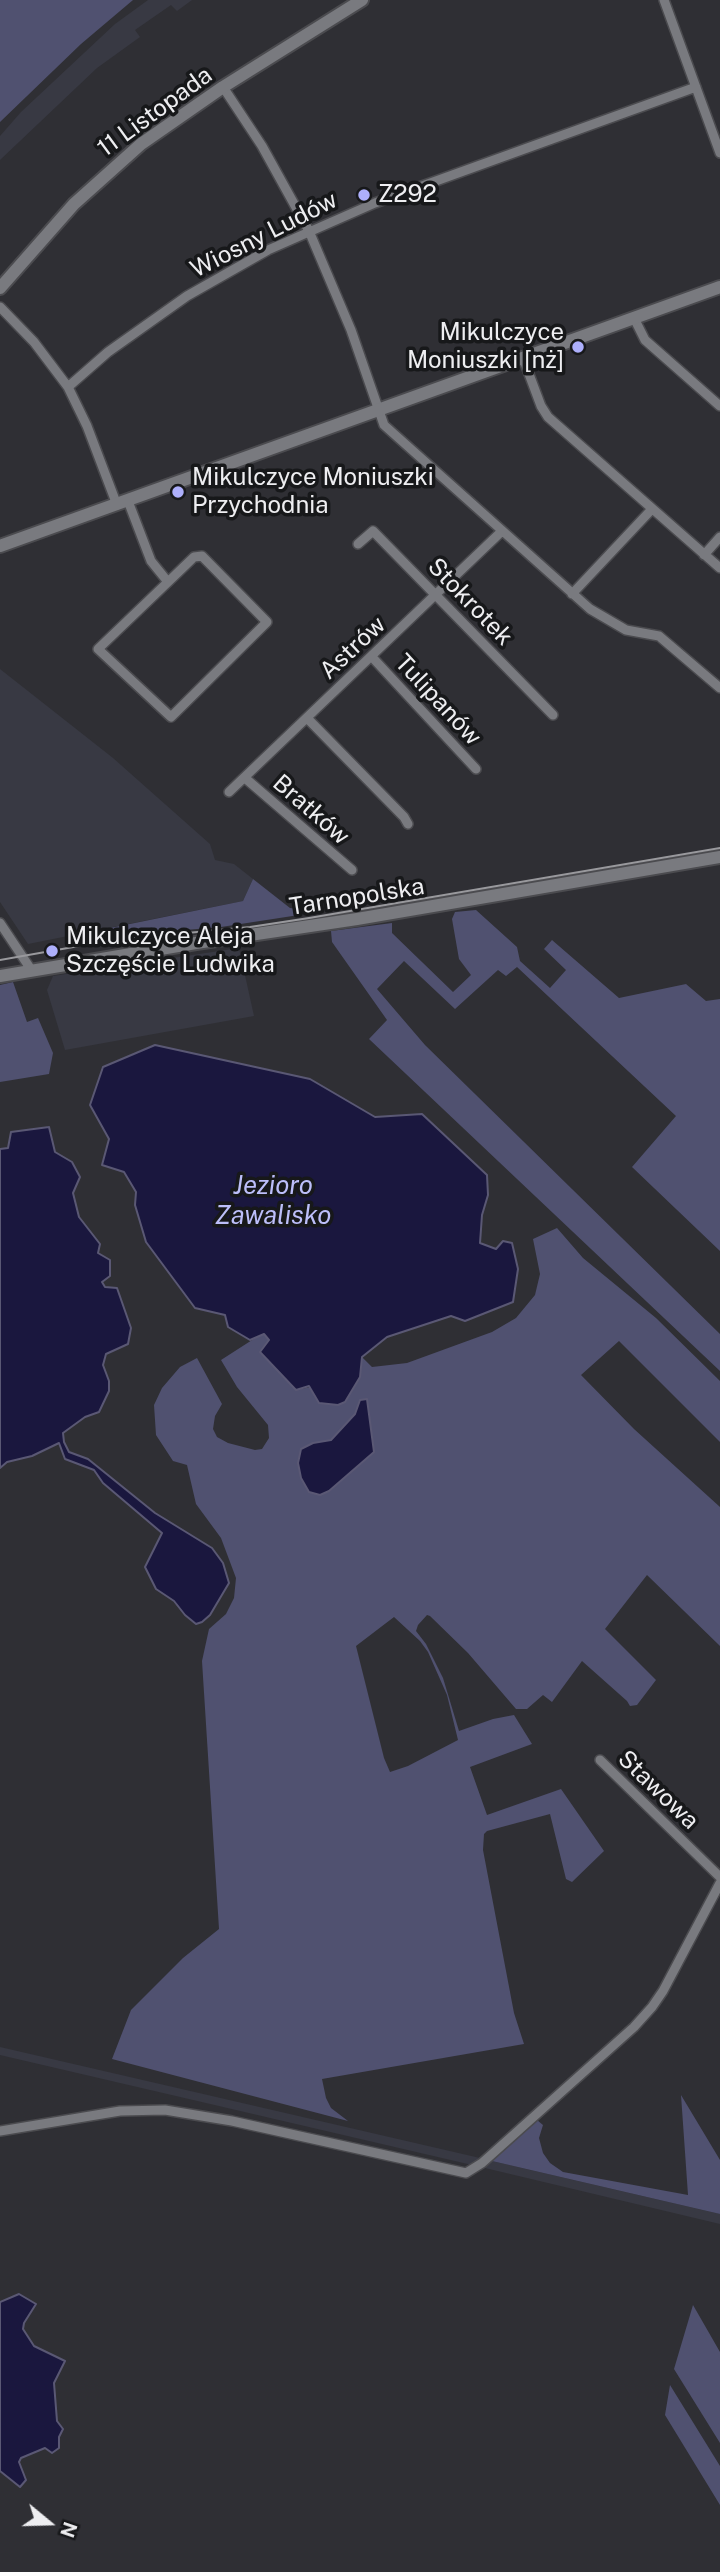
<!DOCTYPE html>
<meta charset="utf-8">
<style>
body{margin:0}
#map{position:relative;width:720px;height:2572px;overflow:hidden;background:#2f2f34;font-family:"Public Sans",sans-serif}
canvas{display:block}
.north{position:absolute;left:14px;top:2488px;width:70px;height:70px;-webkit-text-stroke:5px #17181a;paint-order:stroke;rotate:109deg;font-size:19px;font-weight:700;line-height:28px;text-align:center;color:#eeeef1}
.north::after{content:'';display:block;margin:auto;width:24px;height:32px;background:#eeeef1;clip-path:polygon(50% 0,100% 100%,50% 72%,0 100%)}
</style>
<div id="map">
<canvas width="720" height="2572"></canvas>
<div class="north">N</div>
</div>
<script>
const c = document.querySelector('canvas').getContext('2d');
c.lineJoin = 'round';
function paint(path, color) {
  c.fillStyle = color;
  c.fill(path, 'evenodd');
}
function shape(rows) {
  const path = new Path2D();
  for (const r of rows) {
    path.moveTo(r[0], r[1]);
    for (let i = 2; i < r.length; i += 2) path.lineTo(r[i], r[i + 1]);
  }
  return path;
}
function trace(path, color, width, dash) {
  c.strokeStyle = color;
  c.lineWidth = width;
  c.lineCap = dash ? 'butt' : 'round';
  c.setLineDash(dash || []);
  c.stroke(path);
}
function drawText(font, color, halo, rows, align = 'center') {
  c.font = font + ' "Public Sans",sans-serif';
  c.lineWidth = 7;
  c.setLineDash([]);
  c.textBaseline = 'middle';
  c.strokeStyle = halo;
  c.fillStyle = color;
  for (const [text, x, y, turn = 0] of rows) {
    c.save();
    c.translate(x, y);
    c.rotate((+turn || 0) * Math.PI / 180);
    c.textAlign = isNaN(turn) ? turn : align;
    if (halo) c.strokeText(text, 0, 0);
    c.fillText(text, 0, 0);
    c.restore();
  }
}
const built = shape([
 [148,0,192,0,177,11,171,5,135,30,140,37,97,68,0,160,0,136,21,112,115,24],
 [0,669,113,758,210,844,215,860,234,864,253,879,243,901,28,944,0,902],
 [239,948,254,1016,65,1050,47,990,53,976],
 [0,2047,480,2158,472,2165,0,2055],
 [492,2161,720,2214,720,2224,485,2168]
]);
const green = shape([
 [0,0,133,0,81,44,0,122],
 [253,879,290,908,298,909,299,915,221,927,138,934,75,945,74,941,66,937,243,901],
 [476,910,517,947,520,961,550,988,566,970,544,949,552,940,619,998,686,984,706,1001,720,999,720,1251,632,1167,676,1116,517,967,506,976,498,970,455,1009,404,961,377,989,425,1045,720,1334,720,1371,369,1039,387,1020,332,942,331,931,392,923,392,933,453,992,471,975,459,959,452,919,455,912],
 [13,982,27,1022,38,1018,53,1053,49,1074,0,1082,0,985],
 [557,1228,583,1258,656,1318,720,1381,720,1442,619,1341,581,1375,634,1429,720,1507,720,1646,647,1575,605,1629,656,1680,637,1705,630,1706,627,1701,582,1661,552,1702,543,1695,527,1709,516,1709,468,1653,430,1616,427,1615,418,1625,416,1631,426,1644,443,1678,459,1731,493,1719,514,1715,532,1744,470,1767,487,1815,561,1789,604,1851,572,1882,566,1879,550,1814,487,1831,484,1834,483,1850,514,2013,524,2044,322,2079,326,2098,331,2108,348,2121,112,2059,131,2010,183,1958,219,1929,202,1661,209,1629,226,1614,234,1598,236,1578,221,1538,196,1504,187,1465,173,1461,156,1435,154,1405,162,1388,180,1367,197,1358,222,1404,215,1416,213,1429,217,1437,228,1443,255,1450,262,1449,269,1438,268,1425,237,1387,221,1360,263,1333,269,1340,261,1353,296,1390,360,1377,362,1357,372,1367,407,1363,492,1332,516,1318,535,1295,540,1274,533,1239],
 [367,1399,374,1452,329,1491,313,1443,331,1440,355,1414,360,1400],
 [394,1617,420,1641,428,1652,447,1695,458,1740,408,1766,390,1772,384,1758,356,1646],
 [681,2095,720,2160,720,2214,492,2161,537,2120,543,2125,539,2138,543,2153,550,2163,563,2172,688,2195],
 [693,2305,720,2352,720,2443,674,2369],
 [670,2385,720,2466,720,2505,665,2415]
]);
const water = shape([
 [155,1045,310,1079,375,1117,422,1114,487,1175,488,1195,482,1215,480,1243,496,1249,503,1241,512,1243,518,1269,513,1302,465,1321,451,1316,387,1337,362,1357,360,1377,345,1402,338,1405,319,1403,309,1386,296,1390,260,1352,269,1340,264,1334,250,1340,228,1327,225,1315,195,1308,146,1242,135,1205,136,1192,124,1172,102,1165,109,1139,90,1105,103,1067,155,1045],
 [49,1127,55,1152,72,1162,80,1177,73,1193,79,1217,100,1244,98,1253,110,1260,110,1276,102,1282,105,1287,117,1288,131,1328,128,1344,106,1354,103,1365,109,1381,109,1391,99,1412,85,1417,63,1433,64,1442,69,1452,88,1459,155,1513,212,1548,223,1563,229,1583,210,1615,202,1622,196,1624,185,1615,174,1601,156,1589,145,1567,162,1533,103,1483,94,1470,65,1459,59,1443,32,1456,7,1462,0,1468,0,1149,8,1148,11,1132,49,1127],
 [367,1399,374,1452,329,1491,320,1495,309,1492,301,1478,298,1463,301,1449,313,1443,331,1440,355,1414,360,1400,367,1399],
 [19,2294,36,2304,24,2323,23,2329,34,2346,65,2361,54,2383,57,2421,63,2429,59,2437,59,2448,52,2453,45,2448,21,2458,19,2462,26,2480,20,2487,0,2471,0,2302,19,2294]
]);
const street = shape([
 [664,0,720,153],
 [223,87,262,146,309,231,351,330,384,425,590,609,626,630,659,636,720,688],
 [0,307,34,342,68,387,87,426,117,505],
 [634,318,645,340,720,406],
 [523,358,541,406,548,417,720,568],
 [68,387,108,352,187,296,268,250,375,203,696,87],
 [128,501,151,561,168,582,194,557,202,556,267,622,171,717,98,649,168,582],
 [358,544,373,531,553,715],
 [704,555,720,537],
 [572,594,652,509],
 [372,657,476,769],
 [307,718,404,817,408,824],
 [245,778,352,870],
 [229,792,502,531],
 [0,923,32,971],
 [600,1760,720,1877],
 [0,2131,120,2111,165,2110,232,2121,466,2173,482,2163,634,2027,652,2007,663,1991,720,1883]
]);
const secondary = shape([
 [0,288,74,204,141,144,223,87,362,0],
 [0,546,720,287],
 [0,976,196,943,357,919,720,857]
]);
const tram = shape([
 [0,960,113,940,250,927,309,918,720,848]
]);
const markers = [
 [364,195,7,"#adaffb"],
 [578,347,7,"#adaffb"],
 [178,492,7,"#adaffb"],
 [52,951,7,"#adaffb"]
];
const streetNames = [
 ["11 Listopada",155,112,-36],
 ["Wiosny Ludów",264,235,-27],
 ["Stokrotek",470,602,46],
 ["Astrów",353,648,-43],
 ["Tulipanów",438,700,47],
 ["Bratków",311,810,41],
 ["Tarnopolska",357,897,-9],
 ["Stawowa",658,1790,44]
];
const poiNames = [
 ["Z292",378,195],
 ["Mikulczyce",564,333,"right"],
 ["Moniuszki [nż]",564,361,"right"],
 ["Mikulczyce Moniuszki",192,478],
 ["Przychodnia",192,506],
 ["Mikulczyce Aleja",66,937],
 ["Szczęście Ludwika",66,965]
];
const waterNames = [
 ["Jezioro",273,1186],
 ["Zawalisko",273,1216]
];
paint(built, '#383943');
paint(green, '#505170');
paint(water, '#1a173e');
trace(water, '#5a5874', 2);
trace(street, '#4b4b4f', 12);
trace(secondary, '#4b4b4f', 16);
trace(street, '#797a7f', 9);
trace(secondary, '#797a7f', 12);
trace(tram, '#99999d', 2);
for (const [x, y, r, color] of markers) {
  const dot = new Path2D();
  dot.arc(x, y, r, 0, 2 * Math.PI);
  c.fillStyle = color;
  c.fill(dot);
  trace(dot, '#17181a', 2.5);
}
drawText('24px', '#eeeef1', '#17181a', streetNames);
drawText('24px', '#eeeef1', '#17181a', poiNames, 'left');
drawText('italic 26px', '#bcbef9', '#17181a', waterNames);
</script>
